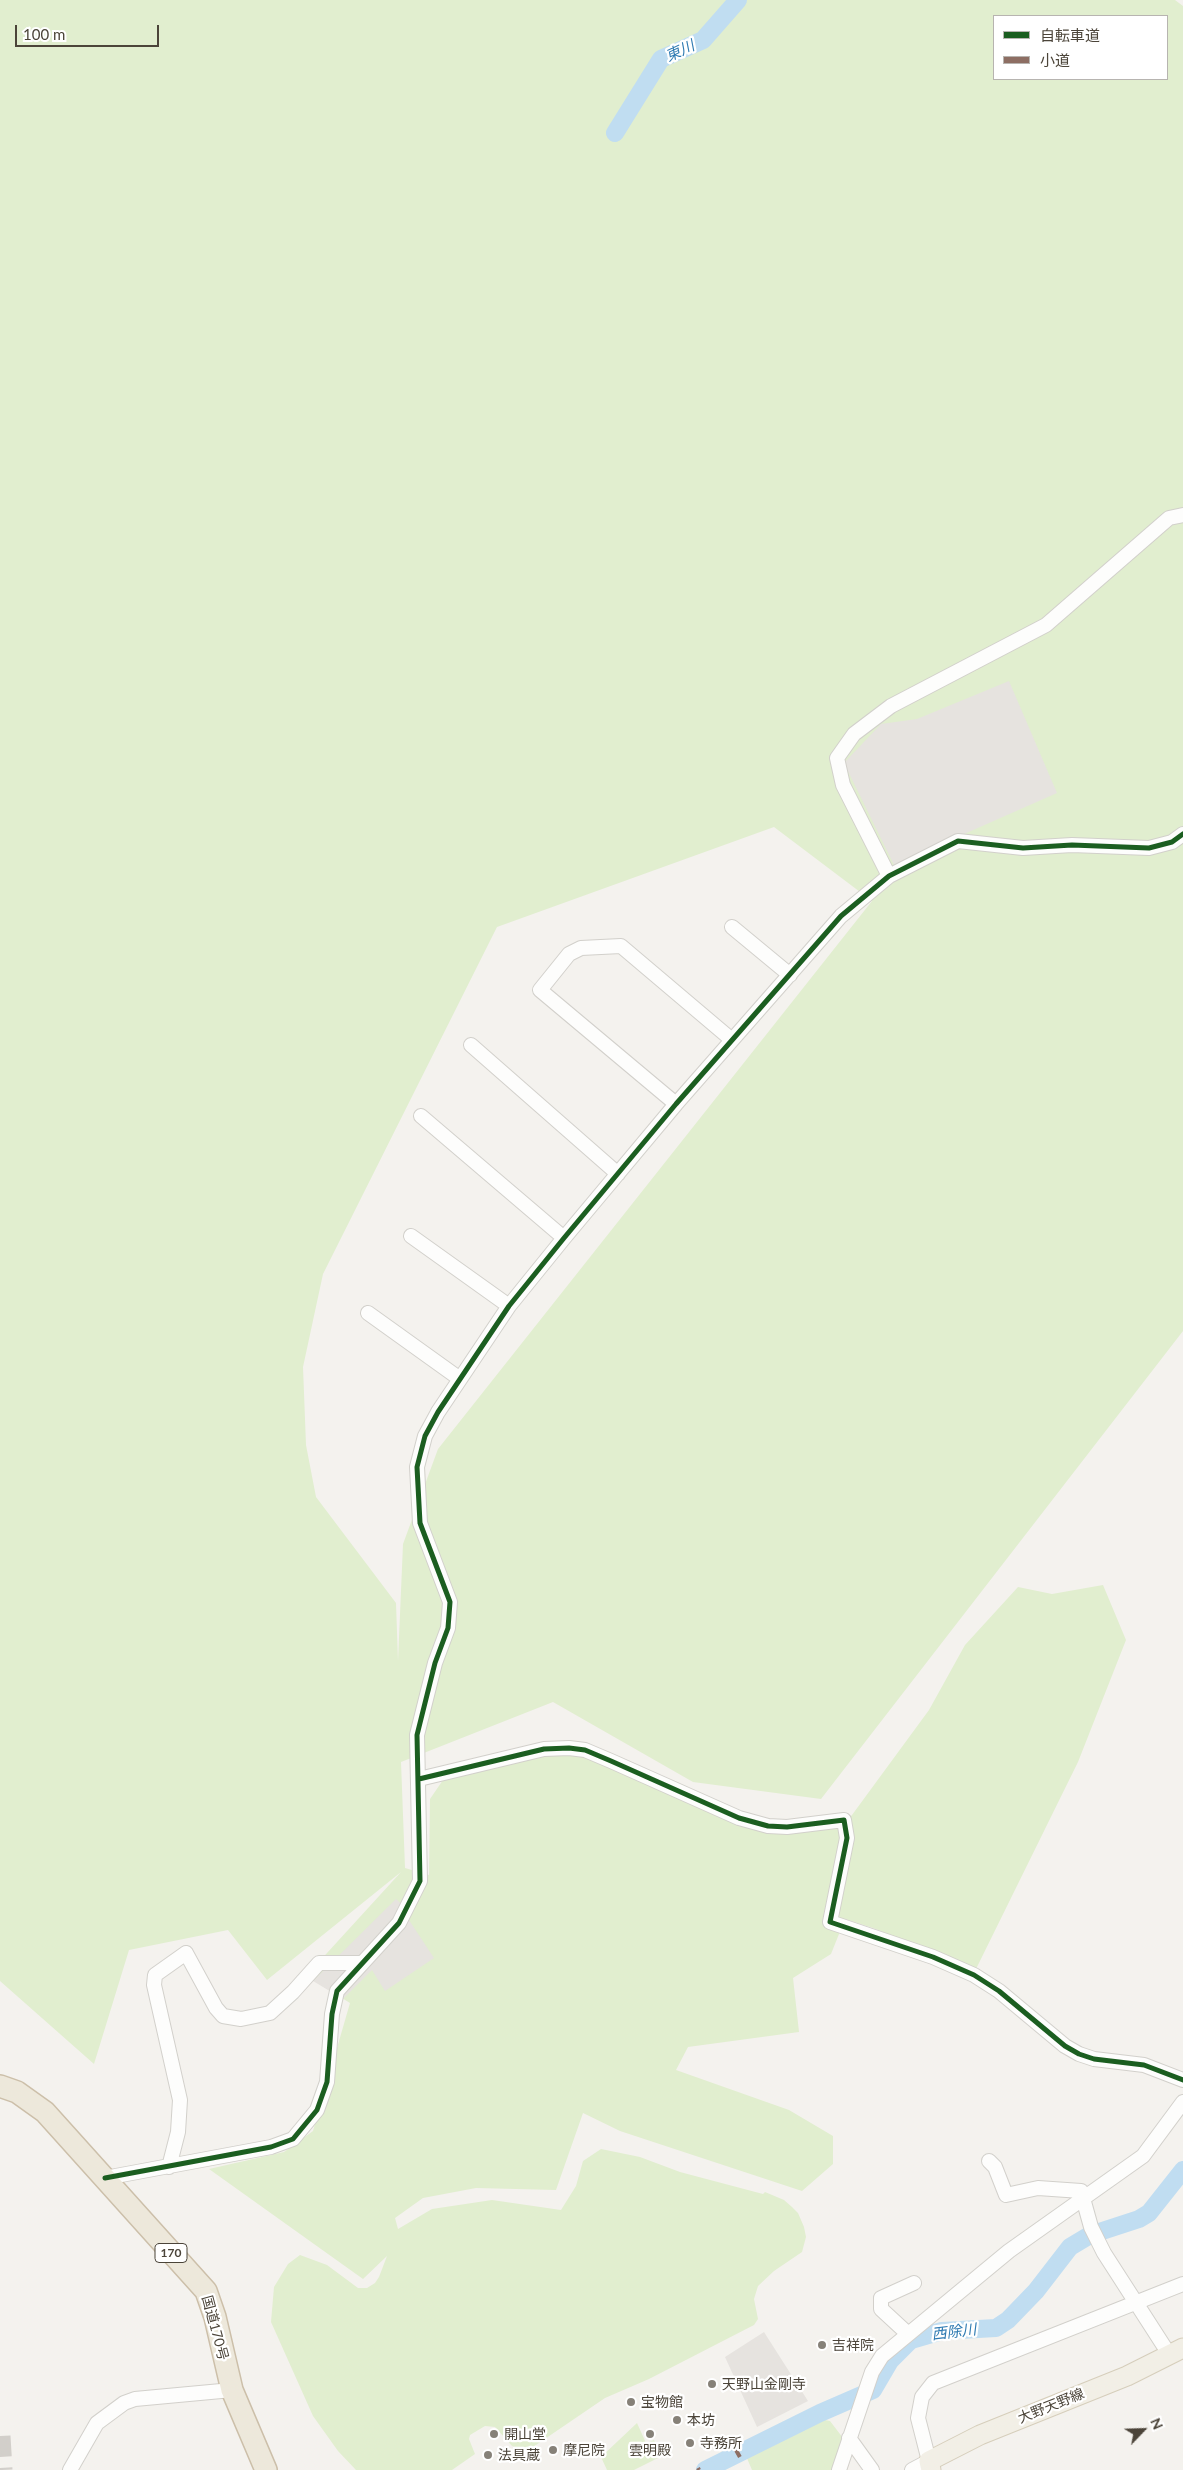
<!DOCTYPE html>
<meta charset="utf-8">
<style>
body{margin:0}
#map{position:relative;width:1183px;height:2470px;overflow:hidden;background:#f4f2ee;font-family:Lato,"Noto Sans JP",sans-serif}
canvas{display:block}
.legend{position:absolute;left:993px;top:15px;width:175px;height:65px;box-sizing:border-box;background:#fff;border:1px solid #b7b4b0;margin:0;padding:6px 9px;list-style:none;font-size:15px;color:#4b4439}
.legend li{display:flex;align-items:center;gap:10px;height:25px}
.legend b{width:25px;border:1px solid #b7b4b0}
.north{position:absolute;left:1118px;top:2405px;width:50px;height:50px;-webkit-text-stroke:4px #fff;paint-order:stroke;rotate:66deg;font-size:14px;font-weight:700;line-height:20px;text-align:center;color:#4b4439}
.north::after{content:'';display:block;margin:auto;width:18px;height:22px;background:#4b4439;clip-path:polygon(50% 0,100% 100%,50% 72%,0 100%)}
.scale{position:absolute;left:15px;top:25px;width:144px;height:22px;box-sizing:border-box;border:2px solid #4b4439;border-top:0;padding-left:6px;font-size:15px;line-height:18px;white-space:nowrap;color:#4b4439;-webkit-text-stroke:4px #fff;paint-order:stroke}
</style>
<div id="map">
<canvas width="1183" height="2470"></canvas>
<ul class="legend">
<li><b style="height:6px;background:#1b5e20"></b>自転車道</li>
<li><b style="height:6px;background:#8d6e63"></b>小道</li>
</ul>
<div class="north">N</div>
<div class="scale">100 m</div>
</div>
<script>
const c = document.querySelector('canvas').getContext('2d');
c.lineJoin = 'round';
function paint(path, color) {
  c.fillStyle = color;
  c.fill(path, 'evenodd');
}
function shape(rows) {
  const path = new Path2D();
  for (const r of rows) {
    path.moveTo(r[0], r[1]);
    for (let i = 2; i < r.length; i += 2) path.lineTo(r[i], r[i + 1]);
  }
  return path;
}
function trace(path, color, width, dash) {
  c.strokeStyle = color;
  c.lineWidth = width;
  c.lineCap = dash ? 'butt' : 'round';
  c.setLineDash(dash || []);
  c.stroke(path);
}
function drawText(font, color, halo, rows, align = 'center') {
  c.font = font + ' Lato,"Noto Sans JP",sans-serif';
  c.lineWidth = 4.5;
  c.setLineDash([]);
  c.textBaseline = 'middle';
  c.strokeStyle = halo;
  c.fillStyle = color;
  for (const [text, x, y, turn = 0] of rows) {
    c.save();
    c.translate(x, y);
    c.rotate((+turn || 0) * Math.PI / 180);
    c.textAlign = isNaN(turn) ? turn : align;
    if (halo) c.strokeText(text, 0, 0);
    c.fillText(text, 0, 0);
    c.restore();
  }
}
const green = shape([
 [0,0,1175,0,1183,6,1183,1331,821,1799,693,1782,553,1702,401,1762,405,1868,429,1875,430,1799,443,1780,552,1753,589,1756,745,1827,776,1834,840,1828,852,1815,929,1710,965,1645,1018,1587,1052,1594,1103,1585,1126,1640,1078,1762,976,1969,873,1928,845,1919,831,1954,793,1978,799,2032,688,2047,676,2070,789,2110,833,2136,833,2164,802,2191,620,2131,583,2113,556,2190,476,2188,423,2198,395,2218,398,2229,432,2209,492,2200,561,2210,576,2186,583,2161,601,2149,640,2157,680,2172,763,2194,765,2192,784,2200,792,2207,798,2213,804,2227,806,2237,802,2252,774,2271,758,2286,754,2299,758,2319,754,2325,649,2379,605,2398,533,2447,524,2450,512,2446,495,2427,485,2426,470,2435,469,2439,475,2454,452,2470,356,2470,338,2451,313,2416,271,2322,274,2287,288,2264,300,2255,327,2265,358,2288,367,2288,375,2283,379,2277,387,2256,363,2279,209,2169,284,2152,313,2131,350,2003,306,1976,401,1872,267,1980,228,1930,129,1950,94,2064,0,1981],
 [994,16,1167,16,1167,79,994,79],
 [774,827,872,901,438,1449,403,1544,398,1661,396,1603,316,1497,306,1445,303,1367,323,1274,497,927],
 [815,2418,830,2421,843,2438,836,2470,752,2470,746,2456],
 [637,2423,646,2443,654,2440,662,2456,634,2470,607,2470,601,2457]
]);
const parking = shape([
 [1009,681,1057,793,894,865,844,763,881,724,917,719],
 [396,1899,409,1911,407,1917,434,1958,385,1991,372,1970,343,1999,313,1981],
 [764,2332,808,2401,757,2427,725,2357]
]);
const river = shape([
 [615,133,661,59,703,40,738,0],
 [705,2470,820,2413,873,2390,890,2361,911,2340,942,2331,996,2328,1008,2320,1036,2291,1070,2247,1090,2235,1139,2219,1149,2213,1183,2170]
]);
const highwayTunnel = shape([
 [0,2436,2,2470]
]);
const minor = shape([
 [889,876,843,785,837,758,854,734,891,706,1046,625,1169,518,1183,515],
 [732,927,790,975],
 [471,1045,618,1174],
 [676,1104,540,990,569,954,581,948,621,946,732,1040],
 [421,1116,564,1238],
 [411,1236,509,1306],
 [368,1313,460,1379],
 [419,1779,544,1749,569,1748,585,1750,611,1761,739,1818,768,1826,787,1827,844,1820,847,1838,830,1922,933,1957,974,1975,999,1991,1065,2046,1079,2054,1094,2059,1144,2065,1183,2080],
 [989,2161,995,2167,1006,2195,1038,2188,1081,2191,1091,2227,1104,2253,1169,2354],
 [169,2167,178,2132,180,2100,154,1985,155,1975,186,1953,216,2008,223,2016,241,2019,270,2013,293,1992,319,1963,361,1963],
 [105,2178,271,2147,293,2139,317,2110,327,2082,332,2014,337,1991,399,1923,420,1881,417,1735,435,1663,448,1628,450,1602,420,1523,417,1467,425,1436,438,1412,509,1306,564,1238,676,1104,841,916,889,876,958,841,1023,848,1072,845,1149,848,1172,842,1183,834],
 [907,2333,881,2309,881,2298,914,2283],
 [849,2438,872,2470],
 [70,2470,97,2423,124,2403,135,2399,232,2390],
 [839,2470,872,2372,882,2356,1009,2251,1143,2156,1183,2102],
 [912,2470,929,2461,918,2418,922,2397,933,2383,1183,2284]
]);
const major = shape([
 [931,2470,929,2461,980,2435,1127,2376,1183,2348]
]);
const highway = shape([
 [0,2086,17,2092,45,2112,206,2291,215,2317,232,2390,266,2470]
]);
const quiet = shape([
 [736,2450,741,2459],
 [698,2468,699,2470]
]);
const cycleway = shape([
 [419,1779,544,1749,569,1748,585,1750,611,1761,739,1818,768,1826,787,1827,844,1820,847,1838,830,1922,933,1957,974,1975,999,1991,1065,2046,1079,2054,1094,2059,1144,2065,1183,2080],
 [105,2178,271,2147,293,2139,317,2110,327,2082,332,2014,337,1991,399,1923,420,1881,417,1735,435,1663,448,1628,450,1602,420,1523,417,1467,425,1436,438,1412,509,1306,564,1238,676,1104,841,916,889,876,958,841,1023,848,1072,845,1149,848,1172,842,1183,834]
]);
const markers = [
 [822,2345,5,"#868178"],
 [712,2384,5,"#868178"],
 [631,2402,5,"#868178"],
 [677,2420,5,"#868178"],
 [494,2434,5,"#868178"],
 [650,2434,5,"#868178"],
 [690,2443,5,"#868178"],
 [553,2450,5,"#868178"],
 [488,2455,5,"#868178"]
];
const shields = [
 [171,2253,32]
];
const shieldNames = [
 ["170",171,2253]
];
const streetNames = [
 ["国道170号",215,2328,75],
 ["大野天野線",1051,2406,-22]
];
const poiNames = [
 ["吉祥院",832,2345],
 ["天野山金剛寺",722,2384],
 ["宝物館",641,2402],
 ["本坊",687,2420],
 ["開山堂",504,2434],
 ["寺務所",700,2443],
 ["摩尼院",563,2450],
 ["雲明殿",650,2450,"center"],
 ["法具蔵",498,2455]
];
const waterNames = [
 ["東川",680,51,-25],
 ["西除川",954,2332,-7]
];
paint(green, '#e1eecf');
paint(parking, '#e6e3df');
trace(river, '#c0ddf1', 18);
trace(highwayTunnel, '#d2cfca', 21, [21, 11]);
trace(minor, '#d2d0cb', 16);
trace(major, '#d6cebb', 21);
trace(highway, '#ccbfa9', 24);
trace(minor, '#fdfdfc', 14);
trace(major, '#f2efe6', 19);
trace(highway, '#ede8db', 21);
trace(quiet, '#8d6e63', 4, [8, 4]);
trace(cycleway, '#1b5e20', 5);
for (const [x, y, r, color] of markers) {
  const dot = new Path2D();
  dot.arc(x, y, r, 0, 2 * Math.PI);
  c.fillStyle = color;
  c.fill(dot);
  trace(dot, '#fff', 2);
}
for (const [x, y, w] of shields) {
  const box = new Path2D();
  box.roundRect(x - w / 2, y - 9.5, w, 19, 4);
  c.fillStyle = '#fff';
  c.fill(box);
  trace(box, '#4b4439', 1);
}
drawText('bold 12px', '#4b4439', null, shieldNames);
drawText('14px', '#4b4439', '#fff', streetNames);
drawText('14px', '#4b4439', '#fff', poiNames, 'left');
drawText('italic 15px', '#2e7ab2', '#fff', waterNames);
</script>
